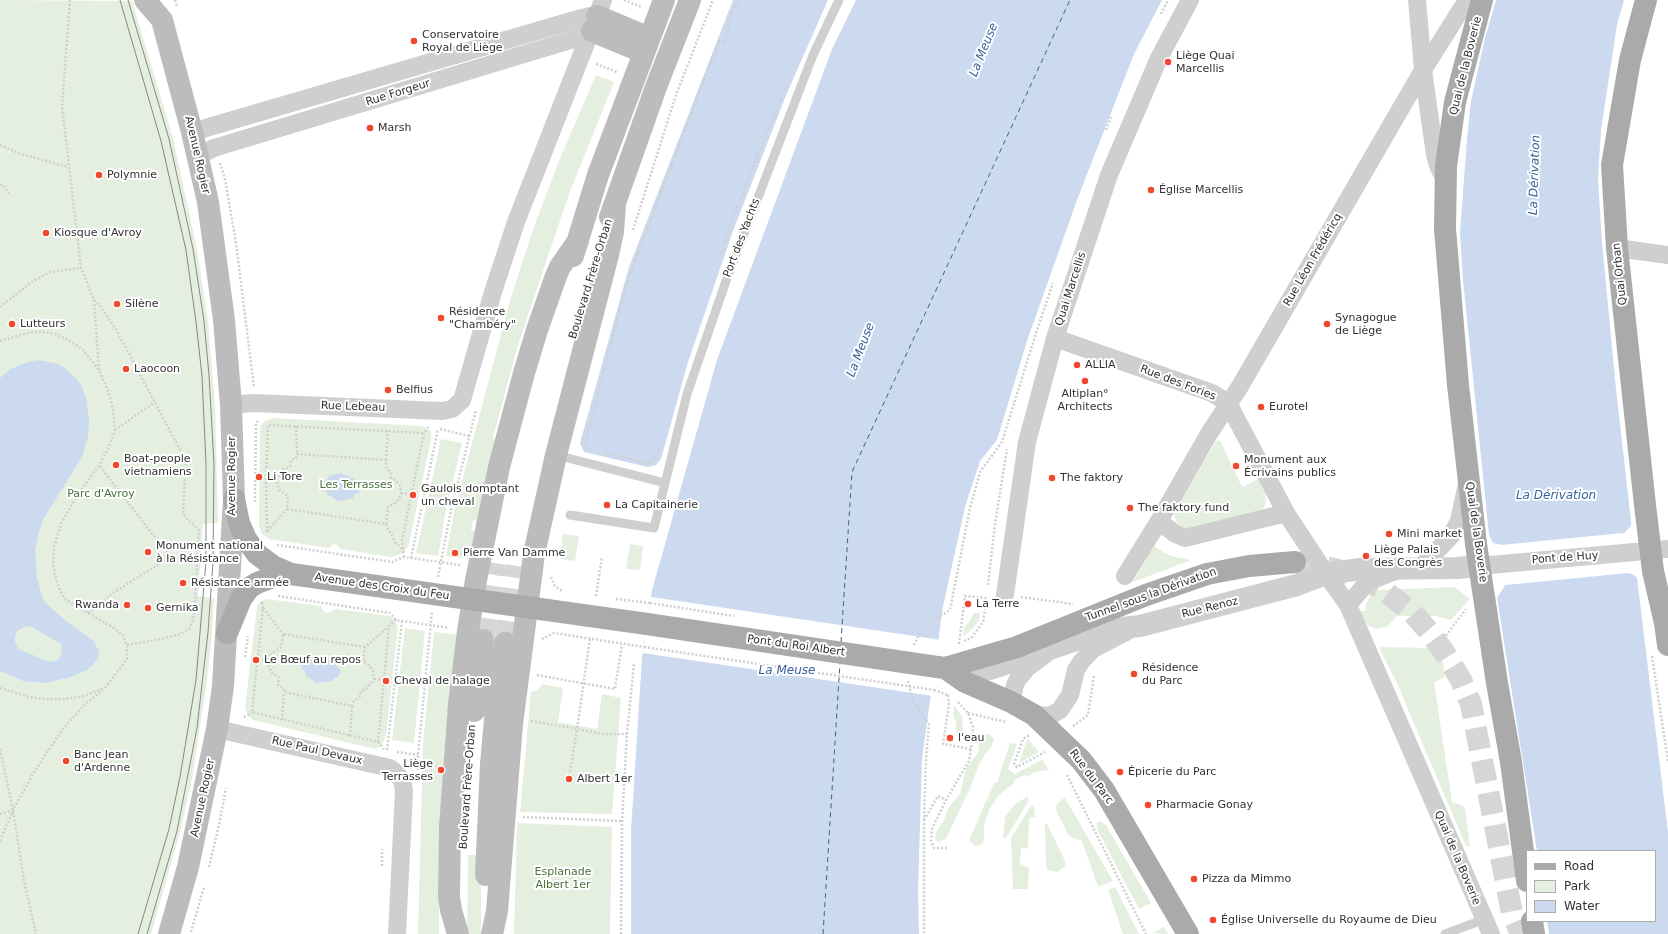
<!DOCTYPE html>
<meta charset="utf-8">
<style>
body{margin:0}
#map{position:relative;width:1668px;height:934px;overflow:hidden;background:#fff;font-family:"DejaVu Sans",sans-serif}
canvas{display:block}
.legend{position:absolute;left:1526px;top:850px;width:130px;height:72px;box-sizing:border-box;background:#fff;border:1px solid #adadad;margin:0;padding:5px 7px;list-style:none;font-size:12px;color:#323232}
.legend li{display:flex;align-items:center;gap:8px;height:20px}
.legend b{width:20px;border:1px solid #adadad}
</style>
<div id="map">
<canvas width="1668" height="934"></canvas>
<ul class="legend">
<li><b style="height:5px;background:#aaa"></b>Road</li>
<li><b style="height:11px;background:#e5efe0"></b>Park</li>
<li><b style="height:11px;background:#ccdaf0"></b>Water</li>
</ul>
</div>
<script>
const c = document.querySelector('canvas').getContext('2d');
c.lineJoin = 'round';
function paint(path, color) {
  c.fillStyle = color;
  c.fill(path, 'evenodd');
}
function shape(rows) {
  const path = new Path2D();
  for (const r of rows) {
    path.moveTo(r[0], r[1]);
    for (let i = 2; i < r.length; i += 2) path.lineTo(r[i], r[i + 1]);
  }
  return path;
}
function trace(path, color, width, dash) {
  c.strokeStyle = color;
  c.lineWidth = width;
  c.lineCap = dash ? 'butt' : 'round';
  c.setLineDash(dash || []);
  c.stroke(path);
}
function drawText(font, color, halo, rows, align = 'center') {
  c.font = font + ' "DejaVu Sans",sans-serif';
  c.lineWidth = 4;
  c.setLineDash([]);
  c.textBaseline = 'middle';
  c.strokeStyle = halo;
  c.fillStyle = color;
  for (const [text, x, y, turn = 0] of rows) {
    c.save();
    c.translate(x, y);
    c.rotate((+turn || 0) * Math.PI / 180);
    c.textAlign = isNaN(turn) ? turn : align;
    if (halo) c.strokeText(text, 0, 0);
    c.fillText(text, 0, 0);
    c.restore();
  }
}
const green = shape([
 [0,0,132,1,173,138,197,249,208,321,215,405,218,523,203,524,198,596,214,598,212,633,207,681,192,779,180,832,151,934,0,934],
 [596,75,614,82,569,194,518,345,493,438,496,439,477,521,473,520,471,530,475,531,469,559,446,556,454,511,511,297,536,221,561,156],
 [273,418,422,426,431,431,431,439,409,544,404,553,391,557,340,549,337,545,333,544,329,548,269,539,261,533,259,525,260,427,265,421],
 [441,439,462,443,446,510,438,556,416,553],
 [1217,440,1221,442,1242,487,1258,479,1265,493,1266,500,1264,508,1258,511,1192,528,1184,528,1178,524,1175,518,1174,512],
 [563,534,579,536,575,561,560,559],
 [630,544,643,546,640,570,626,569],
 [1154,546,1165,553,1174,557,1188,559,1189,561,1133,582],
 [1454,587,1470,599,1451,620,1436,616,1397,616,1387,627,1376,629,1367,625,1363,619,1360,611,1365,611,1366,604,1371,595,1378,590],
 [266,599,321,606,322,609,325,612,329,613,336,609,390,616,395,621,398,627,386,736,381,746,375,749,253,720,249,717,245,708,257,606,260,602],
 [974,613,980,613,979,621,970,631,963,636,964,627,969,622],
 [405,628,425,631,414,743,392,740],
 [434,632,457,635,446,728,440,830,439,934,418,934,423,742],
 [1381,647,1431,648,1438,651,1442,655,1445,677,1434,682,1452,802,1462,805,1465,808,1470,846,1466,846,1396,681,1380,650],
 [542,684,563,688,558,722,597,729,602,694,621,698,612,814,520,812,531,692,538,690],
 [954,705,962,716,963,734,956,733,956,723,953,715],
 [984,733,991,735,994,740,991,748,985,754,979,765,970,788,946,839,938,842,935,839,936,832,944,820,949,807,960,794,966,768,978,753,980,737],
 [1027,739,1028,739,1039,752,1019,763],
 [1010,743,1017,744,1008,769,1015,774,1042,760,1049,770,1035,772,1027,777,1025,775,1014,780,1014,783,1000,794,990,808,984,825,984,840,982,844,975,846,970,841,970,838,994,783,997,783],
 [1027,797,1029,800,1006,838,1003,838,1005,817,1014,805],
 [1065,798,1113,881,1098,887,1082,841,1069,836,1058,815,1056,809,1057,804,1061,800],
 [1031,806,1034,807,1035,817,1029,818,1028,849,1021,847,1020,864,1029,868,1028,889,1013,889,1011,838],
 [1100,821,1106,825,1151,903,1139,909,1097,829,1097,822],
 [517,823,612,827,610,934,514,934],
 [1045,824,1047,824,1065,861,1065,866,1057,872,1048,870,1046,867],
 [468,855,481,855,481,934,467,934],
 [1115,887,1139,934,1123,934,1108,890],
 [1164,927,1168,934,1152,933]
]);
const water = shape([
 [733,0,828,0,787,93,733,231,688,362,661,459,656,465,648,467,584,452,580,443,629,267],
 [856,0,1162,0,1134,54,1077,200,1027,341,997,440,980,461,965,507,943,606,922,759,918,890,919,934,631,934,631,830,642,658,652,590,717,360,832,49],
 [1496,0,1624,0,1617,25,1601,130,1598,178,1602,242,1616,389,1631,521,1631,526,1623,534,1628,573,1634,575,1637,578,1668,832,1668,934,1549,934,1547,921,1655,921,1655,851,1537,851,1497,598,1506,584,1502,545,1493,543,1489,535,1463,280,1460,233,1467,139,1471,101,1485,38],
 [37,360,55,363,62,366,75,377,81,385,86,397,89,419,88,437,82,457,44,518,39,531,35,550,37,578,43,599,48,605,67,622,94,641,99,652,98,658,93,665,87,670,68,678,44,683,23,681,0,671,0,378,11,369,22,364],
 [27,626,32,627,61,644,62,650,61,655,58,660,50,662,18,649,15,642,15,636,18,630],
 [340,473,355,479,355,482,361,488,359,493,354,495,353,498,340,501,336,500,331,496,327,495,327,492,322,488,322,482,328,479,329,476],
 [317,656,325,657,331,661,336,661,335,665,340,669,341,672,337,678,334,678,333,681,317,683,310,678,306,677,306,673,302,669,301,665,304,663,309,661,309,657]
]);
const pier = shape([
 [1623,533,1628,573,1506,585,1501,545],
 [651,597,941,640,933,696,643,653]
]);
const ferry = shape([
 [841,642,852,472,1070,0],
 [823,934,840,663]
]);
const secondaryTunnel = shape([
 [483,640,495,563],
 [505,643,517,566]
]);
const primaryTunnel = shape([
 [1295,562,1335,569,1359,577,1379,587,1412,612,1431,634,1444,652,1461,680,1471,704,1512,913,1521,934]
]);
const path = shape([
 [70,0,62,106,81,268,94,300,99,370],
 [175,0,177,7],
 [624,0,642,7],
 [1161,14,1168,0],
 [596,64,617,72],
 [1106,130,1111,117],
 [0,145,21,154,68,167],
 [220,163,225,179,236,243,254,387],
 [0,184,6,188,10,196],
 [633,230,676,95,713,0],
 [721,253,735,212,781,98],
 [94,300,100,306,117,331,186,461,183,512,186,518,199,530,195,603,193,620,189,629,180,634,162,639,127,645],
 [0,307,32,282,50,272,81,268],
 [0,341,31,332,42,332,55,334,69,340,83,350,99,370,108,391,113,409,115,431,108,449,99,465,75,499,61,524,54,547,53,562,55,576,60,591,66,600,112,627,122,634,127,645,127,659,106,687,84,696,65,699,46,699,29,697,0,688],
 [296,426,297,454],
 [440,429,469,436],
 [115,430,155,402],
 [590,449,587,449,585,443,628,279,719,41,724,43,728,33,730,16,738,0],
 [606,453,648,463,654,461,659,450],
 [386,460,388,431],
 [266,479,276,480],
 [401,493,411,494],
 [255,502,256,423,259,420],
 [386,524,395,542,402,549],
 [267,531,287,509,288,496,280,491,276,480,284,469,290,467,291,460,296,458,297,454,386,460,386,467,391,473,391,478,396,481,400,486,401,493,399,499,394,504,388,507,386,524,287,509],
 [267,532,266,479,268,425,424,433],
 [277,545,392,562,404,557,460,565],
 [170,557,186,558],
 [404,557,402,540,424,433,428,427],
 [411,558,438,429],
 [496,571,513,573],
 [438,577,451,510,476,410],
 [551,577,555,586,562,591],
 [988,585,995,524,1007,449],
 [278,596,390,613,396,620,449,628],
 [596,596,602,557],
 [1021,597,1073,604],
 [616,599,650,603],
 [262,602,263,608,252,712,378,742,389,626,396,620],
 [263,608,283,634],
 [88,613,113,593,170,557,99,465],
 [542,639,554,633,644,647],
 [590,639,577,729,604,734,627,734],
 [964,641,972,637,983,622,987,598],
 [1441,642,1466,609],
 [959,644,965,596,987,598],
 [914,645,919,635,931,622,950,610,970,508,980,472,1002,442,1037,330,1053,283],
 [365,647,283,634,281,647,271,654,268,662,269,668,273,674,279,677,278,685,283,688,284,692,352,706,354,701,360,696,361,691,366,689,374,679,373,671,369,665,363,661,365,647,388,627],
 [1652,656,1668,761],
 [245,657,248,636],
 [258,660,268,662],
 [537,675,615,689,622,644],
 [374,679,384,680],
 [908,681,913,701,929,724,926,759,924,820,924,934],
 [934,690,948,695],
 [948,695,949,705,943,744,971,749],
 [968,713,1006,722],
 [244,717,252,712],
 [282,720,284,692],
 [531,721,577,729,569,778],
 [1073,726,1088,715,1094,675],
 [350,736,352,706],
 [1029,736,1027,736,1023,739,1014,764,1017,767,1045,752],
 [378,742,384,749],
 [0,749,13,810,24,881,36,934],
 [387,750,402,621],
 [397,752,418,755],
 [418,774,418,755,432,611],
 [1067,775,1146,934],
 [0,814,13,810],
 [523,817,622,821],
 [924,820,938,796,946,800],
 [0,841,13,810,33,774,44,757,63,729,83,706,103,690],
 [947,848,934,848,931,840,932,829,946,800,969,761,972,742,973,727,968,713,957,701],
 [382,866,382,849],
 [209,867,219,825,226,788],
 [191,932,204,887],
 [621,934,622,821,627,734,634,664]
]);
const service = shape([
 [556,455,665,483],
 [570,515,654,528,687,394,727,278,813,55,839,0],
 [1445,934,1485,919]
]);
const minor = shape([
 [1417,0,1423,70,1435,155,1439,168,1445,180],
 [192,132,578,19,590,16,597,16],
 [197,156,214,148,584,36,592,31],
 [1617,248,1668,255],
 [1055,338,1212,393,1228,403,1286,513,1326,574,1348,605,1491,934],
 [231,405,254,403,442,411,452,409,462,400,493,292,516,222,603,0],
 [1286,513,1185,538,1174,533,1159,521,1210,432,1239,388,1423,70,1467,0],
 [1479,566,1668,549],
 [1419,569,1451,536,1459,521,1466,488],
 [1125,576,1159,521],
 [1005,595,1027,442,1055,338,1109,175,1159,58,1190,0],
 [1348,605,1365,585,1372,580,1395,571],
 [1011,702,1015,685,1018,679,1027,668,1046,654],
 [1034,715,1050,716,1060,710,1070,695,1076,670,1081,662,1093,649,1126,632],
 [217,729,390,768,395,772,402,780,404,791,397,934]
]);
const tertiary = shape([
 [949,669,970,671,990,669,1088,636,1114,629,1140,626,1297,585,1326,574,1360,569,1457,568,1479,566]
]);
const secondary = shape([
 [145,0,162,20,192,132,208,202,224,320,231,405,234,499,223,686,217,729,188,867,169,934],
 [597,16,649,38],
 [592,31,643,52],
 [610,217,656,87,690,0],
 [573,256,598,175,664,0],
 [474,711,483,640],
 [486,875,491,764,497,697,505,643],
 [458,934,451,910,449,897,450,827,459,704,468,631,476,580,499,467,524,373,537,330,556,276,560,267,578,241],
 [492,934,497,911,512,724,534,554,556,455,608,255,613,232,615,204]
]);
const primary = shape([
 [1482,0,1455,102,1446,166,1445,229,1458,385,1476,544,1497,683,1511,762,1527,881],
 [1646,0,1630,60,1612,165,1617,248,1645,505,1653,571,1665,623,1668,645],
 [234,499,239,523,246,539,257,554,273,566,291,574,647,624],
 [227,633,241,599,249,588,257,583,273,577,291,574],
 [937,667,945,668,1017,647,1146,595,1207,574,1249,566,1295,562],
 [945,668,965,682,1011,702,1034,715,1081,760,1104,790,1188,934],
 [1532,921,1534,934]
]);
const tram = shape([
 [120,0,161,141,186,250,196,322,202,376,206,464,206,561,196,680,180,777,169,829,138,934],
 [128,0,169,139,193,249,204,321,209,375,214,464,213,562,208,632,197,728,177,831,147,934]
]);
const pathBridge = shape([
 [650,603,734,616],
 [644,647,934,690]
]);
const primaryBridge = shape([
 [647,624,937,667]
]);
const markers = [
 [414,41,4,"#f1472c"],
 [1168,62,4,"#f1472c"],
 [370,128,4,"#f1472c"],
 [99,175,4,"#f1472c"],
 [1151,190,4,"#f1472c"],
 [46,233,4,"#f1472c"],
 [117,304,4,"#f1472c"],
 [441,318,4,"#f1472c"],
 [12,324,4,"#f1472c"],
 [1327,324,4,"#f1472c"],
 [1077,365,4,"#f1472c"],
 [126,369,4,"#f1472c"],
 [1085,381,4,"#f1472c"],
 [388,390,4,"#f1472c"],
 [1261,407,4,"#f1472c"],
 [116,465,4,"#f1472c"],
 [1236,466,4,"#f1472c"],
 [259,477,4,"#f1472c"],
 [1052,478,4,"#f1472c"],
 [413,495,4,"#f1472c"],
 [607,505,4,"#f1472c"],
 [1130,508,4,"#f1472c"],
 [1389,534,4,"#f1472c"],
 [148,552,4,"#f1472c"],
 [455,553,4,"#f1472c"],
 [1366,556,4,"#f1472c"],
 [183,583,4,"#f1472c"],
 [968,604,4,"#f1472c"],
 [127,605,4,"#f1472c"],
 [148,608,4,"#f1472c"],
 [256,660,4,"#f1472c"],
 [1134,674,4,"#f1472c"],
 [386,681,4,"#f1472c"],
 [950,738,4,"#f1472c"],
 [66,761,4,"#f1472c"],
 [441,770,4,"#f1472c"],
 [1120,772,4,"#f1472c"],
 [569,779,4,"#f1472c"],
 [1148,805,4,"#f1472c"],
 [1194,879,4,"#f1472c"],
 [1213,920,4,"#f1472c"]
];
const poiNames = [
 ["Conservatoire",422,35],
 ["Royal de Liège",422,48],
 ["Liège Quai",1176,56],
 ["Marcellis",1176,69],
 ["Marsh",378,128],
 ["Polymnie",107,175],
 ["Église Marcellis",1159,190],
 ["Kiosque d'Avroy",54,233],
 ["Silène",125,304],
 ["Résidence",449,312],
 ["\"Chambéry\"",449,325],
 ["Synagogue",1335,318],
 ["de Liège",1335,331],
 ["Lutteurs",20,324],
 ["ALLIA",1085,365],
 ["Laocoon",134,369],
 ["Belfius",396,390],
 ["Altiplan°",1085,394,"center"],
 ["Architects",1085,407,"center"],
 ["Eurotel",1269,407],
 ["Boat-people",124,459],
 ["vietnamiens",124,472],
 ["Monument aux",1244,460],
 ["Écrivains publics",1244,473],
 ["Li Tore",267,477],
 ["The faktory",1060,478],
 ["Gaulois domptant",421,489],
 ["un cheval",421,502],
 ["La Capitainerie",615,505],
 ["The faktory fund",1138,508],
 ["Mini market",1397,534],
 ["Monument national",156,546],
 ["à la Résistance",156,559],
 ["Liège Palais",1374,550],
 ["des Congrès",1374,563],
 ["Pierre Van Damme",463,553],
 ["Résistance armée",191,583],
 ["La Terre",976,604],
 ["Rwanda",119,605,"right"],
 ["Gernika",156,608],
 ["Le Bœuf au repos",264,660],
 ["Résidence",1142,668],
 ["du Parc",1142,681],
 ["Cheval de halage",394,681],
 ["l'eau",958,738],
 ["Banc Jean",74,755],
 ["d'Ardenne",74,768],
 ["Liège",433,764,"right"],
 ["Terrasses",433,777,"right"],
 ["Épicerie du Parc",1128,772],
 ["Albert 1er",577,779],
 ["Pharmacie Gonay",1156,805],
 ["Pizza da Mimmo",1202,879],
 ["Église Universelle du Royaume de Dieu",1221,920]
];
const streetNames = [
 ["Quai de la Boverie",1466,66,-76],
 ["Rue Forgeur",398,93,-17],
 ["Avenue Rogier",197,155,77],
 ["Port des Yachts",742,238,-69],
 ["Rue Léon Frédéricq",1313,260,-60],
 ["Quai Orban",1620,274,-96],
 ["Boulevard Frère-Orban",591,279,-73],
 ["Quai Marcellis",1071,289,-72],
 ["Rue des Fories",1178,383,21],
 ["Rue Lebeau",353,407,2],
 ["Avenue Rogier",232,476,-90],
 ["Quai de la Boverie",1476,532,82],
 ["Pont de Huy",1565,558,-4],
 ["Avenue des Croix du Feu",382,587,8],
 ["Tunnel sous la Dérivation",1151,595,-20],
 ["Rue Renoz",1210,608,-14],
 ["Pont du Roi Albert",796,646,8],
 ["Rue Paul Devaux",317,751,13],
 ["Rue du Parc",1091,777,53],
 ["Boulevard Frère-Orban",468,787,-86],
 ["Avenue Rogier",203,798,-78],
 ["Quai de la Boverie",1457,858,67]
];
const parkNames = [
 ["Les Terrasses",356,485],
 ["Parc d'Avroy",101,494],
 ["Esplanade",563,872],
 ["Albert 1er",563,885]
];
const waterNames = [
 ["La Meuse",984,50,-68],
 ["La Dérivation",1535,175,-88],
 ["La Meuse",861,350,-69],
 ["La Dérivation",1556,496],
 ["La Meuse",787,671]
];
paint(green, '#e5efe0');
paint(water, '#ccdaf0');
paint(pier, '#fff');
trace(ferry, '#39619c', 1, [5, 4]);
trace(secondaryTunnel, '#d6d6d6', 22, [22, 11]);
trace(primaryTunnel, '#d6d6d6', 22, [22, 11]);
trace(path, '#cfcfcf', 2.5, [2, 2]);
trace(service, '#cfcfcf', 9);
trace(minor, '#cfcfcf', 18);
trace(tertiary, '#cfcfcf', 22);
trace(secondary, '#bcbcbc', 22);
trace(primary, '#aaa', 22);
trace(tram, '#878787', 1);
trace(pathBridge, '#cfcfcf', 2.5, [2, 2]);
trace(primaryBridge, '#aaa', 22);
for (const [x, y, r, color] of markers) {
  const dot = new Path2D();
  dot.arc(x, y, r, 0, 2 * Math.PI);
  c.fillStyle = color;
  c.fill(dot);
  trace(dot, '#fff', 1.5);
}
drawText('11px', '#323232', '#fff', poiNames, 'left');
drawText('11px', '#323232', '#fff', streetNames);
drawText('11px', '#4a723b', '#fff', parkNames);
drawText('italic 12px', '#39619c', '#fff', waterNames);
</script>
